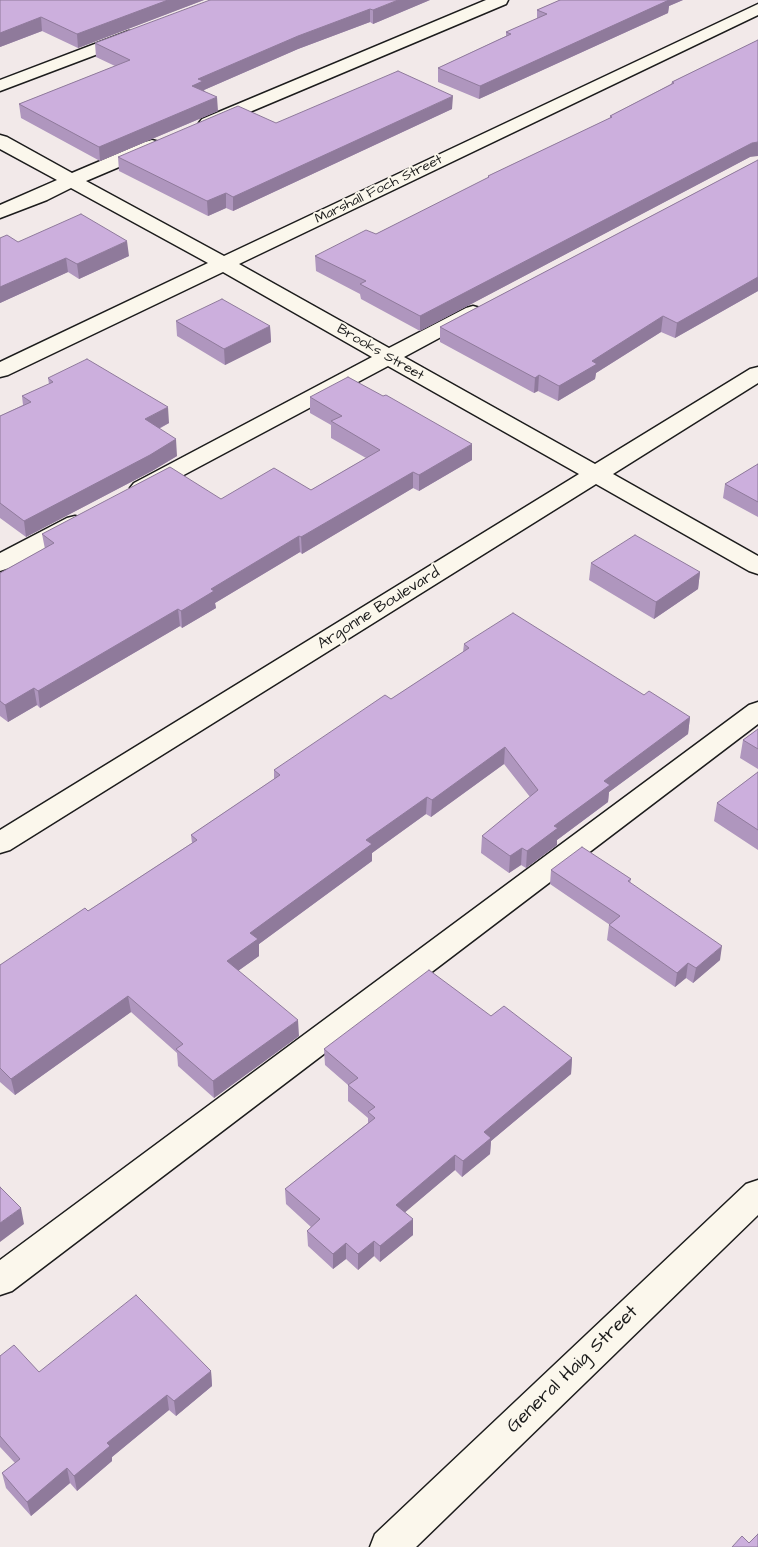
<!DOCTYPE html>
<style>
body{margin:0}
canvas{display:block;background:#f2e9e9}
</style>
<canvas width="758" height="1547"></canvas>
<script>
const c = document.querySelector('canvas').getContext('2d');
c.lineJoin = 'round';
function shape(rows) {
  const path = new Path2D();
  for (const r of rows) {
    path.moveTo(r[0], r[1]);
    for (let i = 2; i < r.length; i += 2) path.lineTo(r[i], r[i + 1]);
  }
  return path;
}
function trace(path, color, width, dash) {
  c.strokeStyle = color;
  c.lineWidth = width;
  c.lineCap = dash ? 'butt' : 'round';
  c.setLineDash(dash || []);
  c.stroke(path);
}
function paint(path, color) {
  c.fillStyle = color;
  c.fill(path, 'evenodd');
}
function drawText(font, color, halo, rows, align = 'center') {
  c.font = font + ' "Architects Daughter",sans-serif';
  c.lineWidth = 4;
  c.setLineDash([]);
  c.textBaseline = 'middle';
  c.strokeStyle = halo;
  c.fillStyle = color;
  for (const [text, x, y, turn = 0] of rows) {
    c.save();
    c.translate(x, y);
    c.rotate((+turn || 0) * Math.PI / 180);
    c.textAlign = isNaN(turn) ? turn : align;
    if (halo) c.strokeText(text, 0, 0);
    c.fillText(text, 0, 0);
    c.restore();
  }
}
const minor = shape([
 [486,0,508,0,506,4,214,127,208,128,202,127,199,123,202,119,486,0],
 [758,4,758,15,239,264,389,348,466,308,473,306,480,308,483,312,480,316,404,357,595,464,750,369,758,367,758,383,613,474,758,556,758,574,749,571,596,484,10,850,0,853,0,830,579,474,388,366,150,493,142,495,134,493,130,488,134,483,372,357,223,272,8,375,0,377,0,362,208,263,71,188,47,200,0,218,0,205,57,180,0,149,0,135,7,137,72,173,145,142,152,140,159,142,161,146,159,150,86,181,224,256,758,4],
 [129,31,135,32,138,36,135,40,0,91,0,80,129,31],
 [75,516,83,518,87,523,83,528,9,568,0,571,0,553,67,518,75,516],
 [758,702,758,724,12,1291,0,1295,0,1260,749,705,758,702],
 [758,1180,758,1215,416,1547,370,1547,375,1534,746,1184,758,1180]
]);
const wall = shape([
 [0,0,204,0,78,48,42,31,0,47],
 [430,0,373,24,370,22,298,49,204,90,218,111,100,161,21,118,19,104,115,66,96,57,95,43],
 [560,0,683,0,669,6,668,13,479,99,438,82,438,68,506,36,506,32,537,19,537,10],
 [758,40,750,157,420,331,361,299,360,294,316,271,315,256,376,234,488,178,488,176,610,118,610,116,671,84,672,82],
 [452,109,233,211,226,208,208,216,119,171,118,157,276,123],
 [758,160,758,291,675,338,661,332,596,373,595,379,558,401,538,391,534,393,440,342,440,327],
 [0,238,18,242,129,256,79,279,68,272,0,303],
 [176,321,270,326,271,342,225,365,177,336],
 [48,378,169,423,159,429,177,456,152,471,26,537,0,518,0,416,23,405,22,396,49,384],
 [310,397,472,460,419,491,413,488,302,554,300,552,215,603,216,608,182,628,180,626,40,708,37,705,8,722,0,716,0,573,45,549,42,534,221,499,311,490,366,458,331,438,331,425,310,413],
 [758,464,758,517,723,498,725,484],
 [591,563,700,572,698,589,654,619,589,580],
 [464,644,644,695,690,717,688,734,609,792,608,802,557,840,557,845,526,868,521,865,509,873,481,853,482,836,530,797,504,764,431,817,426,814,372,853,372,861,259,944,259,956,238,971,299,1036,214,1098,178,1066,177,1053,131,1012,15,1095,0,1082,0,965,88,911,192,843,191,835,274,779,274,770,391,699,463,652],
 [758,729,758,769,740,758,743,740],
 [758,772,758,850,714,821,717,803],
 [551,870,631,879,630,883,720,960,693,983,686,978,675,987,607,940,609,925,610,925,550,884],
 [491,1016,572,1058,571,1074,491,1141,490,1154,462,1177,455,1170,405,1212,413,1235,380,1262,374,1256,358,1270,346,1259,333,1269,308,1246,307,1231,311,1227,286,1204,285,1189,368,1123,368,1118,348,1101,348,1085,325,1065,324,1049],
 [0,1356,39,1372,211,1371,212,1386,176,1416,169,1410,112,1457,112,1461,77,1491,70,1483,31,1516,6,1488,2,1473,15,1463,0,1447]
]);
const shadedWall = shape([
 [168,0,204,0,78,48,77,34],
 [398,0,430,0,373,24,373,10],
 [663,0,683,0,669,6,668,13,479,99,480,86],
 [370,9,370,22,298,49,204,90,204,95,192,86,198,79,298,36],
 [41,17,42,31,0,47,0,33],
 [453,96,452,109,233,211,233,197],
 [217,97,218,111,100,161,99,147],
 [758,142,758,156,750,157,420,331,420,316,752,143],
 [226,193,226,208,208,216,207,201],
 [127,241,129,256,79,279,77,264],
 [66,258,68,272,0,303,0,287],
 [758,277,758,291,675,338,677,323],
 [663,316,661,332,596,373,595,379,558,401,559,386,592,361],
 [270,326,271,342,225,365,224,349],
 [539,375,538,391,534,393,535,378],
 [168,407,169,423,146,435,145,419],
 [176,439,177,456,152,471,26,537,24,521],
 [472,444,472,460,419,491,419,475],
 [413,472,413,488,302,554,301,537],
 [299,536,300,552,215,603,216,608,182,628,181,611,211,589],
 [700,572,698,589,654,619,656,602],
 [178,609,180,626,40,708,38,691],
 [34,688,37,705,8,722,5,705],
 [690,717,688,734,609,792,608,802,557,840,557,845,526,868,527,851,554,826,604,781],
 [505,747,504,764,431,817,432,800],
 [427,797,426,814,372,853,372,861,259,944,259,956,228,978,227,961,250,933,366,840],
 [522,848,521,865,509,873,510,856],
 [722,946,720,960,693,983,696,968],
 [688,963,686,978,675,987,677,973],
 [128,996,131,1012,15,1095,11,1079],
 [298,1020,299,1036,214,1098,213,1081],
 [572,1058,571,1074,491,1141,490,1154,462,1177,463,1161,484,1132],
 [455,1155,455,1170,396,1220,396,1205],
 [21,1208,24,1224,0,1242,0,1223],
 [413,1219,413,1235,380,1262,380,1246],
 [374,1241,374,1256,358,1270,358,1254],
 [346,1243,346,1259,333,1269,333,1254],
 [211,1371,212,1386,176,1416,174,1401],
 [167,1395,169,1410,112,1457,112,1461,77,1491,74,1476,107,1443],
 [67,1468,70,1483,31,1516,27,1502]
]);
const building = shape([
 [0,0,168,0,77,34,41,17,0,33,0,0],
 [210,0,398,0,373,10,370,9,298,36,198,79,203,81,192,86,217,97,99,147,19,104,130,60,95,43,210,0],
 [560,0,669,0,480,86,438,68,511,34,506,32,547,14,537,10,560,0],
 [758,40,758,142,752,143,420,316,360,284,366,281,315,256,366,230,376,234,489,177,488,176,612,117,610,116,674,83,672,82,758,40],
 [398,71,453,96,233,197,226,193,207,201,118,157,238,106,276,123,398,71],
 [758,160,758,277,677,323,663,316,592,361,597,364,559,386,539,375,535,378,440,327,758,160],
 [81,214,127,241,77,264,66,258,0,287,0,238,7,235,18,242,81,214],
 [222,299,270,326,224,349,176,321,222,299],
 [87,359,168,407,145,419,176,439,150,455,24,521,0,503,0,416,31,402,22,396,53,382,48,378,87,359],
 [348,377,383,396,386,395,472,444,419,475,413,472,301,537,299,536,211,589,214,591,181,611,178,609,38,691,34,688,5,705,0,701,0,573,54,543,42,534,170,467,221,499,274,468,311,490,380,450,331,421,342,416,310,397,348,377],
 [758,464,758,502,725,484,758,464],
 [635,535,700,572,656,602,591,563,635,535],
 [513,613,644,695,649,691,690,717,604,781,610,785,554,826,558,828,527,851,522,848,510,856,482,836,538,790,505,747,432,800,427,797,366,840,372,844,250,933,258,939,227,961,298,1020,213,1081,176,1049,183,1044,128,996,11,1079,0,1068,0,965,85,908,88,911,197,840,191,835,280,775,274,770,385,695,391,699,469,648,464,644,513,613],
 [758,729,758,749,743,740,758,729],
 [758,772,758,830,717,803,758,772],
 [582,847,631,879,628,881,722,946,696,968,688,963,677,973,609,925,620,916,551,870,582,847],
 [429,970,491,1016,504,1006,572,1058,484,1132,491,1138,463,1161,455,1155,396,1205,413,1219,380,1246,374,1241,358,1254,346,1243,333,1254,307,1231,320,1219,285,1189,375,1118,368,1112,375,1107,348,1085,358,1078,324,1049,429,970],
 [0,1187,21,1208,0,1223,0,1187],
 [136,1295,211,1371,174,1401,167,1395,107,1443,110,1446,74,1476,67,1468,27,1502,2,1473,20,1459,0,1436,0,1356,14,1345,39,1372,136,1295],
 [758,1534,758,1547,732,1547,742,1536,749,1543,758,1534]
]);
const farStreetnames = [
 ["Marshall Foch Street",379,190,-26],
 ["Brooks Street",380,353,30]
];
const streetNames = [
 ["Argonne Boulevard",379,609,-32]
];
const nearStreetnames = [
 ["General Haig Street",573,1370,-44]
];
trace(minor, '#1c1c1c', 3);
paint(minor, '#fbf7ec');
paint(wall, '#af96be');
paint(shadedWall, '#8f7a9b');
paint(building, '#ccafdd');
trace(building, '#8f7a9b', 1);
drawText('14px', '#1c1c1c', '#fbf7ec', farStreetnames);
drawText('16px', '#1c1c1c', '#fbf7ec', streetNames);
drawText('19px', '#1c1c1c', '#fbf7ec', nearStreetnames);
</script>
